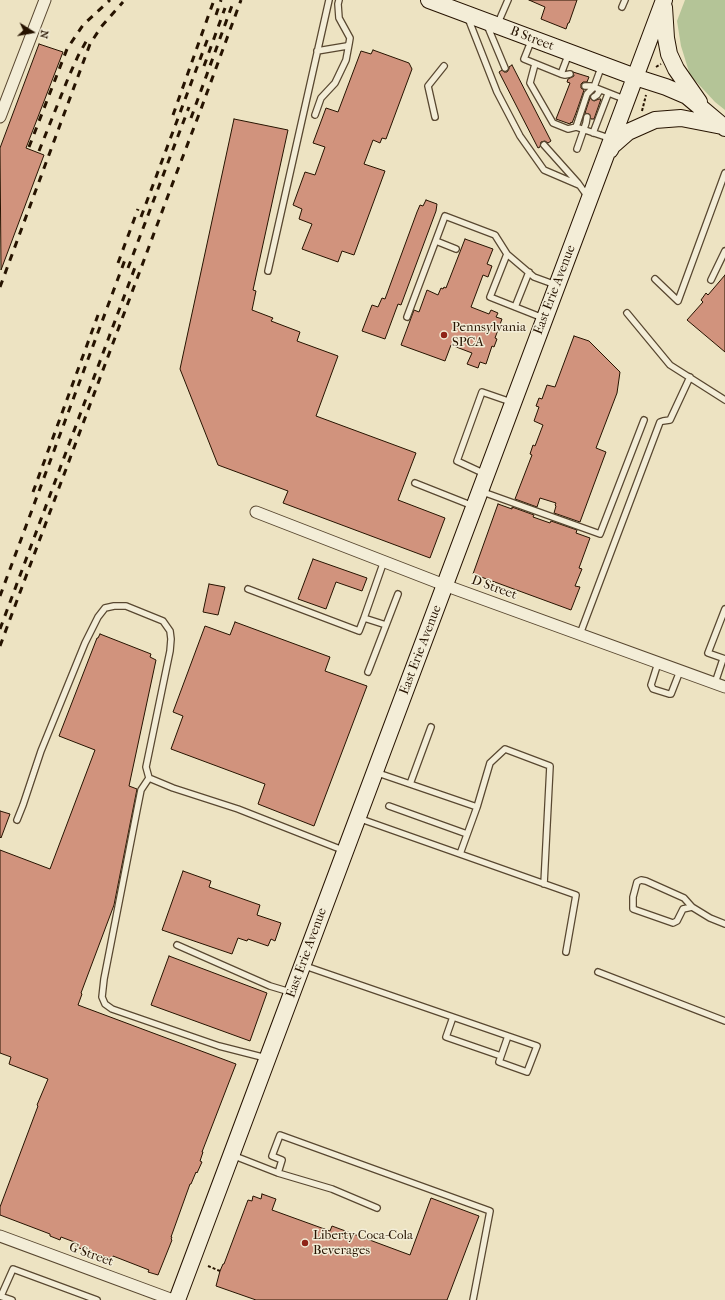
<!DOCTYPE html>
<style>
body{margin:0}
#map{position:relative;width:725px;height:1300px;overflow:hidden;background:#ede3c2;font-family:"IM FELL French Canon",serif}
canvas{display:block}
.north{position:absolute;left:12px;top:12px;width:40px;height:40px;-webkit-text-stroke:3px #f3edd7;paint-order:stroke;rotate:101deg;font-size:11px;font-weight:700;line-height:16px;text-align:center;color:#261300}
.north::after{content:'';display:block;margin:auto;width:14px;height:18px;background:#261300;clip-path:polygon(50% 0,100% 100%,50% 72%,0 100%)}
</style>
<div id="map">
<canvas width="725" height="1300"></canvas>
<div class="north">N</div>
</div>
<script>
const c = document.querySelector('canvas').getContext('2d');
c.lineJoin = 'round';
function paint(path, color) {
  c.fillStyle = color;
  c.fill(path, 'evenodd');
}
function shape(rows) {
  const path = new Path2D();
  for (const r of rows) {
    path.moveTo(r[0], r[1]);
    for (let i = 2; i < r.length; i += 2) path.lineTo(r[i], r[i + 1]);
  }
  return path;
}
function trace(path, color, width, dash) {
  c.strokeStyle = color;
  c.lineWidth = width;
  c.lineCap = dash ? 'butt' : 'round';
  c.setLineDash(dash || []);
  c.stroke(path);
}
function drawText(font, color, halo, rows, align = 'center') {
  c.font = font + ' "IM FELL French Canon",serif';
  c.lineWidth = 3;
  c.setLineDash([]);
  c.textBaseline = 'middle';
  c.strokeStyle = halo;
  c.fillStyle = color;
  for (const [text, x, y, turn = 0] of rows) {
    c.save();
    c.translate(x, y);
    c.rotate((+turn || 0) * Math.PI / 180);
    c.textAlign = isNaN(turn) ? turn : align;
    if (halo) c.strokeText(text, 0, 0);
    c.fillText(text, 0, 0);
    c.restore();
  }
}
const green = shape([
 [685,0,725,0,725,110,715,102,690,75,681,46,677,21]
]);
const building = shape([
 [529,0,577,0,569,23,568,23,566,29,541,19,545,7,529,0],
 [39,44,63,52,26,148,44,155,1,270,0,148,39,44],
 [373,50,409,63,412,69,386,139,382,138,380,143,373,140,364,164,385,171,354,255,342,251,338,262,302,249,312,224,299,219,302,209,293,205,305,172,315,175,325,147,313,143,326,108,338,112,361,51,371,54,373,50],
 [512,65,551,141,548,143,545,141,541,142,540,147,538,148,499,72,502,70,504,72,507,72,509,69,509,67,512,65],
 [573,72,589,77,587,82,583,82,581,84,581,88,584,90,576,113,572,123,571,122,570,124,556,119,570,83,567,82,568,79,574,76,573,72],
 [590,98,594,101,599,99,601,99,594,119,591,119,589,114,585,113,590,98],
 [234,119,288,130,253,290,256,291,252,310,273,318,271,321,300,332,297,341,338,356,316,416,416,453,398,500,445,518,430,558,283,503,288,491,218,465,180,369,234,119],
 [426,200,437,204,436,211,401,305,398,304,385,339,362,331,372,305,378,307,382,298,385,299,417,212,420,205,423,206,426,200],
 [465,239,493,249,487,264,492,266,488,277,483,275,471,307,489,314,491,310,498,313,496,317,502,319,495,338,497,339,494,347,492,346,486,364,480,362,478,368,467,364,472,353,451,345,445,361,401,345,414,310,419,312,427,290,438,295,441,288,443,289,444,287,446,288,465,239],
 [725,275,725,352,687,320,703,302,701,300,706,293,708,295,725,275],
 [574,336,589,341,620,372,617,393,596,448,606,452,580,522,554,513,556,506,555,505,556,503,540,498,537,507,515,499,532,455,530,454,533,445,535,446,543,425,534,421,539,407,536,406,539,398,542,399,547,385,555,387,574,336],
 [498,504,512,509,512,507,534,515,533,517,550,523,551,521,577,530,576,533,590,538,579,568,582,569,575,586,580,587,571,610,473,574,498,504],
 [313,559,367,578,362,591,336,582,326,609,298,599,313,559],
 [209,584,225,587,218,615,203,612,209,584],
 [235,622,330,657,325,671,367,686,314,826,258,804,265,784,171,749,183,716,173,712,205,626,230,635,235,622],
 [100,634,151,654,150,657,156,660,129,786,137,789,114,905,81,993,82,994,78,1005,236,1064,202,1152,203,1152,200,1161,202,1162,197,1173,196,1172,191,1184,190,1184,171,1237,172,1237,171,1239,172,1240,158,1275,148,1272,149,1270,113,1256,112,1259,76,1247,77,1243,61,1237,60,1240,50,1236,50,1234,0,1215,0,1207,38,1106,37,1105,48,1079,9,1064,11,1057,0,1053,0,850,50,869,95,750,59,736,97,638,98,638,100,634],
 [0,811,10,814,1,838,0,837,0,811],
 [183,871,211,881,209,887,260,905,257,915,281,923,275,941,271,939,268,946,248,939,247,941,238,938,232,954,162,930,183,871],
 [169,956,267,993,250,1041,151,1005,169,956],
 [262,1194,276,1199,272,1210,330,1231,332,1226,410,1255,431,1198,479,1216,447,1300,256,1300,216,1286,220,1271,223,1264,224,1264,248,1200,252,1201,253,1196,261,1199,262,1194]
]);
const path = shape([
 [656,67,661,64],
 [642,111,646,95],
 [208,1266,220,1271]
]);
const lane = shape([
 [622,7,625,0],
 [468,18,497,92,520,136,544,170,579,185],
 [498,23,508,0],
 [487,25,505,68],
 [532,39,524,59,561,74,569,53],
 [317,51,347,46,349,44,350,38,339,18,338,4,339,0],
 [535,64,530,83,553,123,568,129,576,127],
 [602,65,594,87,587,94,576,127,612,139],
 [561,74,565,75,570,74],
 [585,86,591,86,624,99],
 [594,97,597,95,600,90],
 [315,115,321,98,335,83,346,60,349,44],
 [435,117,428,86,444,66],
 [593,133,608,94],
 [544,145,578,183,588,197],
 [577,149,586,123,587,117],
 [436,241,456,249],
 [268,271,329,0],
 [655,279,678,301,725,173],
 [711,280,725,251],
 [515,307,529,272],
 [627,313,670,365,725,400],
 [407,317,445,216,495,235,507,254],
 [543,318,490,297,507,254,534,277,556,285],
 [485,474,457,461,482,392,511,402],
 [415,483,473,506],
 [480,491,600,534,644,420],
 [384,561,364,618,386,625],
 [248,589,359,631,364,618],
 [725,609,708,653,725,659],
 [580,634,660,422,663,421,670,420,690,377],
 [658,663,651,685,653,689,669,694,671,694,680,671],
 [368,672,398,594],
 [715,683,723,659],
 [149,778,141,790,137,810,104,979,102,997,105,1004,112,1009,219,1046,266,1058],
 [410,784,431,727],
 [389,806,467,834],
 [477,807,490,763,505,749,550,766,544,884],
 [358,818,460,854,477,807,375,772],
 [17,820,23,805,41,751,85,643,98,617,105,608,114,606,126,606,163,621,170,631,171,639,170,651,146,767,149,778,173,788,238,809,345,851],
 [460,854,576,895,566,952],
 [692,907,683,909,677,921,673,923,633,909,633,897,637,882,641,880,646,881,684,898,692,907,710,918,725,924],
 [177,945,270,986,290,992],
 [305,966,537,1046,527,1072,499,1062,508,1036],
 [598,972,725,1021],
 [453,1017,446,1037,501,1056],
 [232,1155,278,1173,282,1160,272,1156,280,1135,490,1211,473,1300],
 [278,1173,332,1189,377,1208],
 [0,1296,12,1300],
 [1,1296,13,1269,97,1300]
]);
const street = shape([
 [0,117,45,0],
 [256,512,447,586,725,687],
 [0,1236,173,1300]
]);
const secondary = shape([
 [429,0,638,78,666,87,687,96,725,128],
 [664,7,666,38,669,54,676,69,699,102],
 [610,150,612,146,628,132,655,120,681,118,722,126],
 [177,1300,664,0]
]);
const rail = shape([
 [216,15,221,0],
 [204,66,225,8],
 [173,115,214,0],
 [191,118,234,0],
 [29,147,67,49,83,25,110,0],
 [39,151,69,76,78,56,88,38],
 [141,217,208,38],
 [118,263,138,209],
 [128,268,189,107],
 [0,287,90,44,101,27,123,2],
 [33,492,98,315],
 [0,596,126,257],
 [0,629,137,262],
 [0,646,172,185,201,109,241,0]
]);
const markers = [
 [444,335,4,"#8f2418"],
 [305,1243,4,"#8f2418"]
];
const streetNames = [
 ["B Street",532,39,21],
 ["East Erie Avenue",555,290,-69],
 ["D Street",494,588,20],
 ["East Erie Avenue",421,650,-69],
 ["East Erie Avenue",307,953,-70],
 ["G Street",91,1255,20]
];
const poiNames = [
 ["Pennsylvania",452,328],
 ["SPCA",452,343],
 ["Liberty Coca-Cola",313,1236],
 ["Beverages",313,1251]
];
paint(green, '#b4c497');
paint(building, '#d1937d');
trace(building, '#261300', 1);
trace(lane, '#584730', 8);
trace(street, '#584730', 13);
trace(secondary, '#261300', 18);
trace(path, '#261300', 2, [3, 2]);
trace(lane, '#f3edd7', 5.5);
trace(street, '#f3edd7', 11);
trace(secondary, '#f3edd7', 16);
trace(rail, '#261300', 3, [7, 7]);
for (const [x, y, r, color] of markers) {
  const dot = new Path2D();
  dot.arc(x, y, r, 0, 2 * Math.PI);
  c.fillStyle = color;
  c.fill(dot);
  trace(dot, '#f3edd7', 1.5);
}
drawText('13px', '#261300', '#f3edd7', streetNames);
drawText('13px', '#261300', '#f3edd7', poiNames, 'left');
</script>
